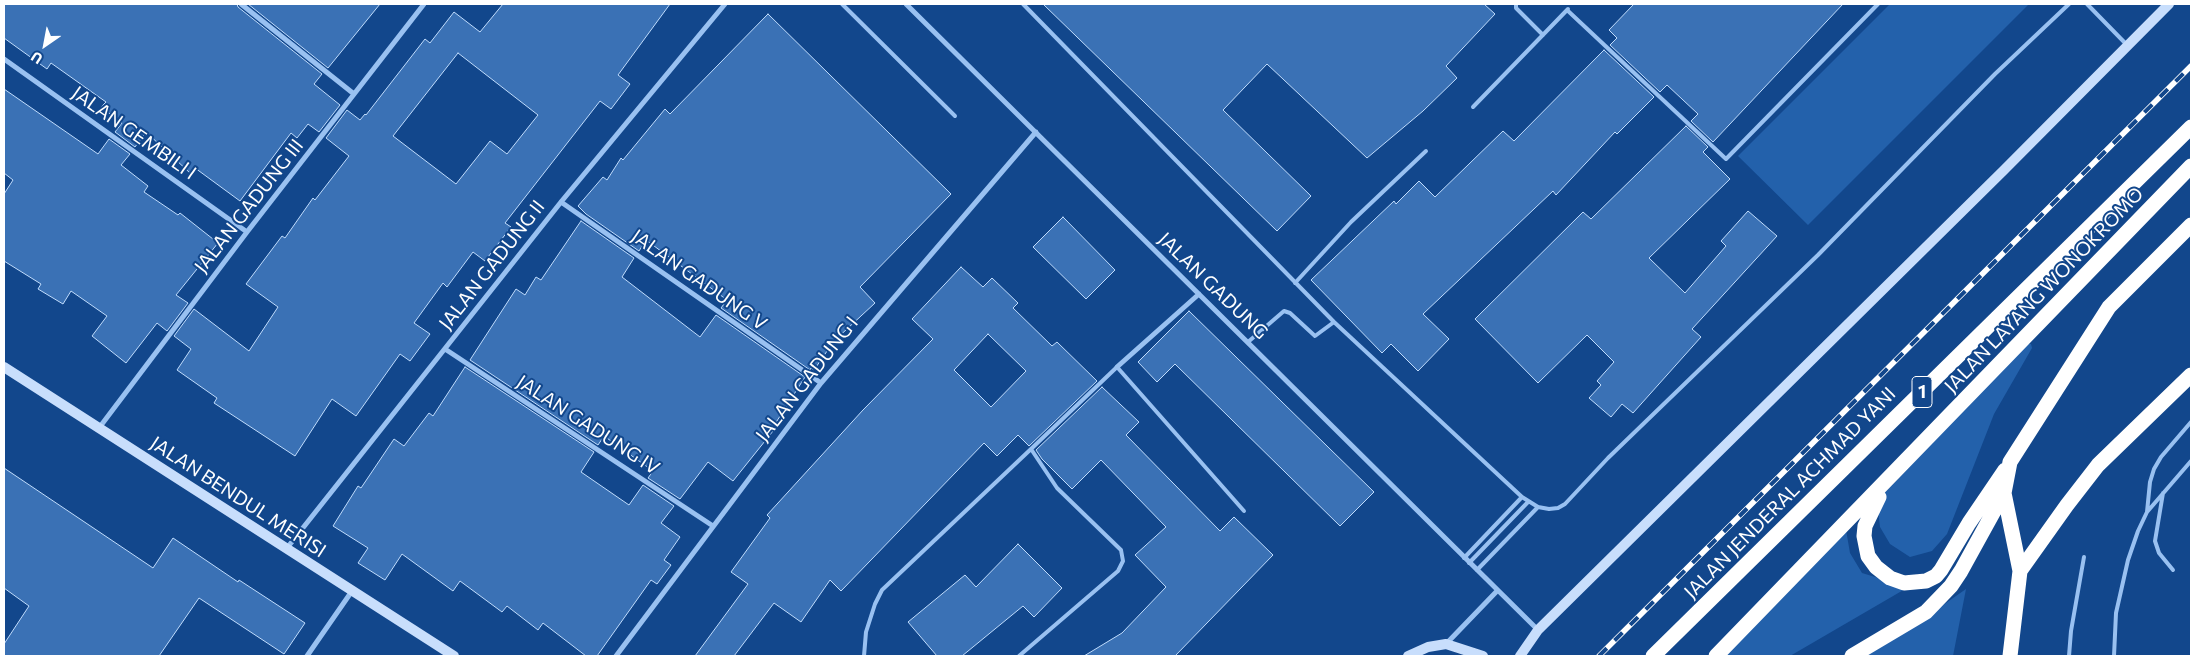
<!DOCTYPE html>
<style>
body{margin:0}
#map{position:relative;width:2195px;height:660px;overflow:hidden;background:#12478c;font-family:Commissioner,sans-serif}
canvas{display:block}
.frame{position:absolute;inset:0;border:5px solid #fff;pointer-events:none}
.north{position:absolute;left:20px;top:20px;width:50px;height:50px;-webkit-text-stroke:4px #12478c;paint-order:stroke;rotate:213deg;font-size:14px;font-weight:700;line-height:20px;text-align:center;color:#fff}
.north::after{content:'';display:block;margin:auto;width:18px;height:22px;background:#fff;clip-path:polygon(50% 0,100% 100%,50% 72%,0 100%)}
</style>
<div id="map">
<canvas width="2195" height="660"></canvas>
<div class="frame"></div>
<div class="north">U</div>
</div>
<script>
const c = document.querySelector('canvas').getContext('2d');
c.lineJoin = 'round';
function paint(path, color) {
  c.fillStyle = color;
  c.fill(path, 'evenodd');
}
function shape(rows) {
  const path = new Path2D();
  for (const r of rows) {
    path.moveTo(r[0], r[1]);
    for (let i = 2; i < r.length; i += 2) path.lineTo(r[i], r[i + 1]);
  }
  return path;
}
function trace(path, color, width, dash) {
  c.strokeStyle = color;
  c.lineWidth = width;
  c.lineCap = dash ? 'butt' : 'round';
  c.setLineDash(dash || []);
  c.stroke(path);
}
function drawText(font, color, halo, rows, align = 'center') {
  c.font = font + ' Commissioner,sans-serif';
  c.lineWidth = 4;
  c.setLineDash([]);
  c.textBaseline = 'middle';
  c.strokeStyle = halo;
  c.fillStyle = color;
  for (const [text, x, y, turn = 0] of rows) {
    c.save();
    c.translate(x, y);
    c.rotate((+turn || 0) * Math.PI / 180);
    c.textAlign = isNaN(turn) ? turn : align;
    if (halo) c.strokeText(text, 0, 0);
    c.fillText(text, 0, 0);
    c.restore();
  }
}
const green = shape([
 [1890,4,2029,4,1808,225,1738,156],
 [2027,344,2031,344,2032,348,1994,414,1947,534,1932,551,1910,557,1890,544,1880,527,1877,501],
 [1845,524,1850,553,1862,573,1885,580,1912,585,1790,656,1719,656],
 [1966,589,1953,656,1859,656,1913,626]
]);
const building = shape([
 [4,4,237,4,238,7,322,74,314,84,340,105,319,132,308,124,297,138,291,133,240,201,195,168,190,173,146,132,135,147,115,132,122,123,101,107,106,102,51,63,47,69,4,38,4,4],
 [248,4,380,4,328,68,248,4],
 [503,4,670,4,618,75,630,84,611,109,600,101,505,223,511,227,485,261,473,252,447,287,443,283,414,323,430,334,410,361,400,354,356,416,332,399,295,456,214,403,217,398,177,370,191,349,174,336,194,309,249,351,278,307,246,284,282,236,285,238,313,198,315,200,349,156,326,138,347,110,360,120,365,114,366,115,425,39,430,43,454,12,480,32,503,4],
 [458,53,538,115,507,154,490,141,456,184,393,136,458,53],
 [1043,4,1484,4,1495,14,1446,66,1457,78,1423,111,1367,158,1267,64,1223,110,1311,196,1277,231,1043,4],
 [1634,4,1843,4,1713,142,1691,121,1698,114,1667,85,1660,92,1610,45,1617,38,1609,30,1634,4],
 [768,14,951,194,860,287,875,303,834,341,814,370,811,368,810,370,721,308,727,300,646,240,639,251,586,214,578,206,603,177,607,180,621,158,623,160,665,109,670,114,768,14],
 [1604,50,1654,97,1617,134,1615,132,1556,195,1553,191,1423,314,1449,339,1418,371,1391,344,1382,353,1311,280,1394,201,1396,204,1419,181,1435,197,1503,131,1514,141,1604,50],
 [4,89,98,154,109,139,130,154,121,165,148,186,144,192,178,215,180,213,218,243,176,295,188,303,167,331,157,323,126,363,92,336,107,316,71,291,63,304,38,289,41,284,4,261,4,194,13,180,4,173,4,89],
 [1686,126,1708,147,1703,152,1730,179,1649,258,1685,293,1726,246,1721,241,1748,211,1777,236,1692,329,1701,337,1633,413,1622,404,1611,417,1589,398,1601,385,1597,381,1614,362,1587,335,1538,383,1475,319,1583,212,1591,219,1686,126],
 [1063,217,1115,270,1086,299,1033,247,1063,217],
 [581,221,634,258,622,277,700,337,716,315,805,377,775,424,777,426,733,481,708,462,680,499,648,478,653,471,604,436,598,445,470,360,516,289,525,295,536,277,541,280,581,221],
 [961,267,983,287,992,278,1018,303,1013,308,1052,346,1057,342,1097,381,1029,446,1018,435,997,456,984,443,841,591,830,580,801,622,774,603,734,656,695,656,748,584,731,572,770,518,767,515,863,410,933,339,912,319,961,267],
 [988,334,1026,371,991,407,954,370,988,334],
 [1189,311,1374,492,1340,526,1175,364,1157,382,1138,362,1189,311],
 [465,367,594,452,581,472,629,505,643,485,674,506,661,523,680,537,664,560,671,565,657,584,651,580,597,656,586,656,543,623,538,630,507,606,502,612,460,581,453,591,402,554,385,580,358,563,368,548,333,526,358,486,361,488,394,439,404,446,429,413,433,416,465,367],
 [1102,387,1139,422,1126,435,1220,531,1234,517,1273,555,1175,656,1084,656,1122,633,1166,587,1135,555,1166,527,1101,460,1072,489,1042,459,1036,450,1102,387],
 [4,468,153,568,173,538,238,582,239,580,305,623,284,654,199,598,159,656,4,656,4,644,29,606,4,588,4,468],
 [1018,544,1062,588,1034,617,1023,606,962,656,937,656,908,622,965,575,976,587,1018,544]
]);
const lane = shape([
 [842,4,955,116],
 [1023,4,1334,322,1522,497,1538,507,1549,509,1558,508,1565,504,1608,458,1818,255,1995,74,2069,4],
 [1516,4,1516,8,1543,35],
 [2087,4,2127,45],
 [1567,10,1726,159,1878,4],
 [1473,107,1568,9],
 [1295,283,1351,222,1426,151],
 [1248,342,1284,311,1290,313,1315,336,1334,322],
 [1031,449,1117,367,1244,511],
 [2163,493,2155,541,2159,553,2173,570],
 [2147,512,2150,482,2154,469,2161,457,2191,422],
 [1464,558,1522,497],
 [1469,563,1528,502],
 [1477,570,1538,507],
 [864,656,866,632,875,604,882,590,1031,449,1057,488,1121,550,1123,561,1118,571,1019,656],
 [2069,656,2071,631,2084,557],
 [2114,656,2116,613,2128,560,2138,531,2147,512,2191,461]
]);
const street = shape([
 [241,4,354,94],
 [906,4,1538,630],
 [4,59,247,232],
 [561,202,821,383],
 [445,349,713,526],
 [1117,367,1199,294],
 [99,428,247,232,424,4],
 [287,548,561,202,725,4],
 [1446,644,1497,591],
 [307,656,352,591],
 [616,656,821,383,1036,132]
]);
const secondary = shape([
 [4,367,454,656],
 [1408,656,1428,647,1446,644,1483,656],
 [1520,656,1538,630,2003,171,2169,4]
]);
const highway = shape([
 [2004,493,2020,571,2010,656],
 [1879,497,1865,526,1864,536,1868,556,1876,567,1890,578,1904,583,1926,581,1936,576,1941,570,1969,523,2005,470],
 [2020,571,2067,505,2098,465,2191,375],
 [1653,656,2191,127],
 [1716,656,2191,166],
 [1852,656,1926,612,1951,586,1961,571,2004,493,2010,462,2109,307,2191,225]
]);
const rail = shape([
 [1599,656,2191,66]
]);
const shields = [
 [1922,392,20]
];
const shieldNames = [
 ["1",1922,392]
];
const streetNames = [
 ["JALAN GEMBILI I",134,133,35],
 ["JALAN GADUNG III",249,206,-52],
 ["JALAN GADUNG II",492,265,-52],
 ["JALAN GADUNG V",699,280,35],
 ["JALAN GADUNG",1213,286,44],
 ["JALAN LAYANG WONOKROMO",2044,290,-46],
 ["JALAN GADUNG I",807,379,-52],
 ["JALAN GADUNG IV",588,425,33],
 ["JALAN JENDERAL ACHMAD YANI",1790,493,-45],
 ["JALAN BENDUL MERISI",238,497,33]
];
paint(green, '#2361ab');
paint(building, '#3a71b5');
trace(building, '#c0dcfc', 1);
trace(lane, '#99c1f1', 4);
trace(street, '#99c1f1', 5);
trace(secondary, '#c8defc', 10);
trace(highway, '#fff', 15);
trace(rail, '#fff', 5.5);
trace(rail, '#12478c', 4, [11]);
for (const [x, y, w] of shields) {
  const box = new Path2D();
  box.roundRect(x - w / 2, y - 15.5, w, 31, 4);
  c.fillStyle = '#12478c';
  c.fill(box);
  trace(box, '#fff', 1);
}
drawText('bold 18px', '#fff', null, shieldNames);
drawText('19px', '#fff', '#12478c', streetNames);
</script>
